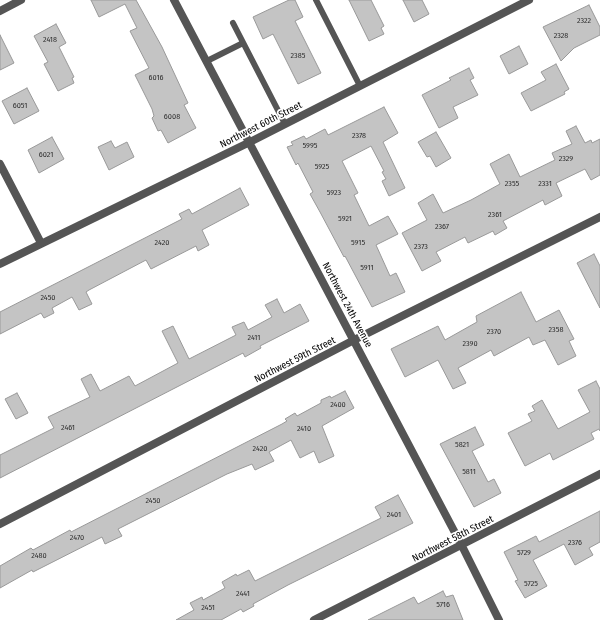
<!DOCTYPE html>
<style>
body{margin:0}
canvas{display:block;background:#fff}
</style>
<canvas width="600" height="620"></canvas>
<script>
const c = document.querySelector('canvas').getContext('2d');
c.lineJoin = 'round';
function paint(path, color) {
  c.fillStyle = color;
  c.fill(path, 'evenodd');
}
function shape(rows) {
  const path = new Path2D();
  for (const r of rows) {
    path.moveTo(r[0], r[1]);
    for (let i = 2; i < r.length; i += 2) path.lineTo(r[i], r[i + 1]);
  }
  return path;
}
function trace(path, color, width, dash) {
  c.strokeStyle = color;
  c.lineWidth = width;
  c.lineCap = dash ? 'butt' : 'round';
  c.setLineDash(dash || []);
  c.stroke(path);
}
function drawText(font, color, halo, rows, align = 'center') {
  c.font = font + ' "Fira Sans Condensed",sans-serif';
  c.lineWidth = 3.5;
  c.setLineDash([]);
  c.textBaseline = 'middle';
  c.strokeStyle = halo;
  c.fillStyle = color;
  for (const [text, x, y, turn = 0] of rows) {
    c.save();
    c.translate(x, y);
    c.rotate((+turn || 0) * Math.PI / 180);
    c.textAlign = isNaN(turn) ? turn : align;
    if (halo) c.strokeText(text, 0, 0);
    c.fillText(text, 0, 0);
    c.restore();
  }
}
const building = shape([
 [91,0,136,0,162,47,188,103,184,105,196,128,168,143,161,130,158,131,152,118,154,116,152,109,135,75,149,68,130,31,137,28,125,4,99,17,91,0],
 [289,0,295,0,303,17,295,21,321,73,298,84,273,34,263,39,253,17,289,0],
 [349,0,371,0,384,26,381,28,384,34,369,41,349,0],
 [403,0,422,0,429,14,414,22,403,0],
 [589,5,600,27,600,35,574,48,561,61,543,27,589,5],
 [56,24,66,43,59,47,74,77,72,78,74,83,58,91,44,64,48,62,34,36,56,24],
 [0,35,14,63,0,70,0,35],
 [519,46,528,64,509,74,500,56,519,46],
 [556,64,569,89,564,92,565,94,531,111,521,93,546,80,541,72,556,64],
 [469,68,474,78,470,80,478,95,453,107,458,118,439,128,422,95,451,80,449,78,469,68],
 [27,88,39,111,14,124,2,101,27,88],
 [384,107,398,133,383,142,405,188,389,196,382,181,386,179,382,172,384,171,371,146,342,161,358,193,354,195,369,226,388,216,398,234,376,245,390,276,396,273,405,292,372,307,345,256,344,257,320,212,310,194,313,192,298,163,296,165,287,147,293,145,291,142,304,136,306,139,325,129,328,135,384,107],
 [576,126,585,143,591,140,592,143,600,139,600,175,591,180,585,169,556,183,562,196,545,205,543,200,503,221,507,228,495,235,493,231,468,243,465,237,436,252,441,261,422,271,402,233,427,220,418,203,433,194,443,213,471,200,500,184,490,164,509,154,520,177,555,160,552,153,572,144,566,131,576,126],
 [436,132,451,158,436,167,430,156,427,157,418,142,436,132],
 [52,137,64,159,39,173,28,150,52,137],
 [111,141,115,148,127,142,134,157,109,170,98,147,111,141],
 [240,188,249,205,202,230,209,245,198,251,196,246,151,269,146,260,89,290,86,292,92,304,79,310,72,297,52,308,54,313,44,318,41,313,0,334,0,312,182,219,179,214,189,209,192,214,240,188],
 [594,254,600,266,600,308,577,263,594,254],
 [521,292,536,322,559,310,574,339,569,341,576,356,558,365,545,340,533,345,529,337,494,356,491,350,458,368,466,383,453,389,438,360,405,377,391,349,438,326,445,340,477,322,476,316,521,292],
 [277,299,284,313,300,304,309,321,260,346,261,348,245,357,243,353,0,478,0,455,54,428,48,417,90,397,81,379,91,374,100,391,129,376,135,386,178,363,162,331,173,326,189,359,236,335,232,327,244,322,248,330,272,317,265,305,277,299],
 [596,381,600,389,600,431,599,429,591,433,594,439,553,460,550,453,525,466,508,433,532,421,528,414,535,411,532,406,542,400,558,429,590,412,578,390,596,381],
 [345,391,354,408,322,426,334,456,319,463,314,451,300,458,291,440,269,452,274,461,255,470,252,464,227,474,118,529,122,536,105,544,102,537,33,572,32,570,0,588,0,566,31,548,33,550,70,530,71,532,282,424,287,421,285,419,295,413,297,416,321,403,321,400,330,396,331,398,345,391],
 [17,393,28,413,16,419,5,399,17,393],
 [475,427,484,445,472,451,488,482,494,479,501,493,474,507,440,444,475,427],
 [398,495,413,523,288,585,253,604,254,606,243,612,241,609,221,620,176,620,194,610,190,603,202,597,203,600,225,588,222,582,236,574,237,576,249,570,255,581,381,518,375,507,398,495],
 [600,511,600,542,589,548,593,555,575,565,564,544,533,560,547,586,525,598,515,581,518,580,504,552,536,536,539,542,600,511],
 [443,591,446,597,453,595,463,620,368,620,414,597,418,604,443,591]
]);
const service = shape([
 [316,0,360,86],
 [233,23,285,124],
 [207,61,243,43]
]);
const minor = shape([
 [174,0,462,546,499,620],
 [0,11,21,0],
 [0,164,41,243],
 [0,264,250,142,529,0],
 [0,524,354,340,600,217],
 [314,620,600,474]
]);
const numberNames = [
 ["2322",584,21],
 ["2328",561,36],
 ["2418",50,40],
 ["2385",298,56],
 ["6016",156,78],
 ["6051",20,106],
 ["6008",172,117],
 ["2378",359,136],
 ["5995",310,146],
 ["6021",46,155],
 ["2329",566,159],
 ["5925",322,167],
 ["2355",512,184],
 ["2331",545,184],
 ["5923",334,193],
 ["2361",495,215],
 ["5921",345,219],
 ["2367",442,227],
 ["2420",162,243],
 ["5915",358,243],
 ["2373",421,247],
 ["5911",367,268],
 ["2450",48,298],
 ["2358",556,330],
 ["2370",494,332],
 ["2411",254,338],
 ["2390",470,344],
 ["2400",338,405],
 ["2461",68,428],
 ["2410",304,429],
 ["5821",462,445],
 ["2420",260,449],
 ["5811",469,472],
 ["2450",153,501],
 ["2401",394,515],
 ["2470",77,538],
 ["2376",575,543],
 ["5729",524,553],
 ["2480",39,556],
 ["5725",531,584],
 ["2441",243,594],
 ["5716",443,605],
 ["2451",208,608]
];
const streetNames = [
 ["Northwest 60th Street",261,125,-27],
 ["Northwest 24th Avenue",347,305,62],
 ["Northwest 59th Street",295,360,-27],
 ["Northwest 58th Street",453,539,-27]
];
paint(building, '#c4c4c4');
trace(building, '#999', 1);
trace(service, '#555', 6);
trace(minor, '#555', 8);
drawText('8px', '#313131', null, numberNames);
drawText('10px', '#000', '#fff', streetNames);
</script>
